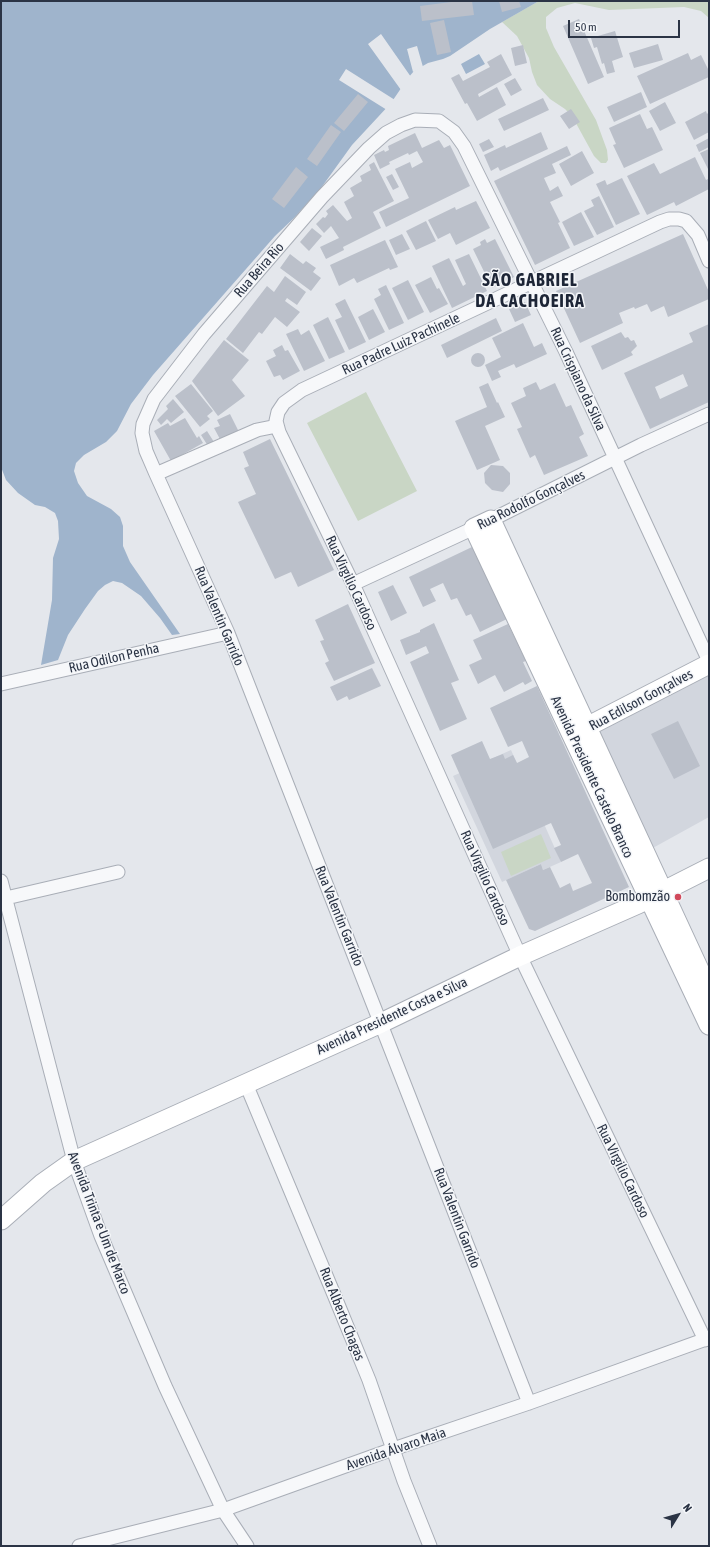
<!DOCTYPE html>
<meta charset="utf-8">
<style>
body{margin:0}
#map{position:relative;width:710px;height:1547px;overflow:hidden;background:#e4e7ec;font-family:"Asap Condensed",sans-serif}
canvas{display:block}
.frame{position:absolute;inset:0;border:2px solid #2b3445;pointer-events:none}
.north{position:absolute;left:658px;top:1495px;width:40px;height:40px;-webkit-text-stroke:3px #f4f6f9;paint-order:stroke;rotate:53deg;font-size:11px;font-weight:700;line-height:16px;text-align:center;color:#2b3445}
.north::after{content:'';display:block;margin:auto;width:14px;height:18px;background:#2b3445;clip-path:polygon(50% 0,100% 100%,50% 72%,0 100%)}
.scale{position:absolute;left:568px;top:20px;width:112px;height:18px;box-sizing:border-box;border:2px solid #2b3445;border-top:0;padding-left:5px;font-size:12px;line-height:14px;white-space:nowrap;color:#2b3445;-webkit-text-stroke:3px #f4f6f9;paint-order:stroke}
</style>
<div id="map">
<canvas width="710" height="1547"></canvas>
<div class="frame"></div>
<div class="north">N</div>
<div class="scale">50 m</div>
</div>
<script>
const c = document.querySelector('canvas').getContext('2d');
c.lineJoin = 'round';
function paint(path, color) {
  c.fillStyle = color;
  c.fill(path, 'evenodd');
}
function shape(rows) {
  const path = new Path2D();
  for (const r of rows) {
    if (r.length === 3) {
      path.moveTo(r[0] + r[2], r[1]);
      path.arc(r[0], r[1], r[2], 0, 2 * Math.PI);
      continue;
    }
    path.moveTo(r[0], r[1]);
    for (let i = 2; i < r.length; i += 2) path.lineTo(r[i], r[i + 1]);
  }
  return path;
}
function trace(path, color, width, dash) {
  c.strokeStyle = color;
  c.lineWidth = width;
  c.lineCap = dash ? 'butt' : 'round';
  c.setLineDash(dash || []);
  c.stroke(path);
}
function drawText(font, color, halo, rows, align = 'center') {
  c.font = font + ' "Asap Condensed",sans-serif';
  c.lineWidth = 3;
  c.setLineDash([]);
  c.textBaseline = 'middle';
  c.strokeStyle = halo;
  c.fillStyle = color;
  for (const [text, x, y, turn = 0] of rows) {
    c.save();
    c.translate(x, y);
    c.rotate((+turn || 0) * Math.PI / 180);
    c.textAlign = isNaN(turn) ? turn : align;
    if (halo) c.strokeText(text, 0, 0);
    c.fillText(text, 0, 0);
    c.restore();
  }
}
const built = shape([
 [709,673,709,817,651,849,594,734],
 [511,750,561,862,543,870,541,864,502,882,453,776]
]);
const green = shape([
 [539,1,709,1,709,18,701,11,684,7,609,10,575,3,557,8,546,17,546,28,554,47,596,120,607,150,608,160,606,163,601,163,594,156,572,116,565,109,550,99,537,85,532,72,529,58,517,36,502,22],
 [366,392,417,491,358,521,307,423],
 [541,834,551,858,511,876,501,852]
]);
const water = shape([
 [1,1,539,1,490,29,450,56,443,59,428,63,414,71,408,78,391,103,352,145,321,188,294,218,275,236,153,375,131,404,117,431,106,442,84,455,76,463,74,471,78,483,87,496,111,509,120,517,123,526,123,546,130,562,180,634,172,635,160,618,141,596,122,583,113,581,105,585,98,591,85,609,68,635,58,660,41,665,52,600,53,558,59,539,58,521,55,513,45,507,35,505,18,493,6,480,1,467],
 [479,54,485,64,466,74,461,64]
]);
const pier = shape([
 [381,34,411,77,401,90,368,44],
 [417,46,423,67,413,72,407,49],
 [346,69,395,100,387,110,339,80]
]);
const building = shape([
 [459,1,472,1,474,15,422,21,420,6],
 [499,1,519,1,521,7,502,12],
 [579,19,604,77,588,84,563,26],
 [444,20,451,52,437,55,430,23],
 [615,31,623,57,612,61,615,72,607,74,604,63,602,64,597,47,594,48,591,38],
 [658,44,663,60,634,68,629,53],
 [523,45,527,63,515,66,511,48],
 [688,53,691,60,701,55,709,71,709,77,650,104,637,76],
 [501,54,512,75,478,94,479,97,497,87,506,105,477,121,467,103,465,104,451,78,459,74,463,81,490,67,487,62],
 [515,78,522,90,511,96,504,84],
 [641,92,647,107,614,122,607,107],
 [358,94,368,102,344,131,334,123],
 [543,98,549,110,504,131,498,119],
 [665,102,676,123,660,131,649,111],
 [571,109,580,122,569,129,560,116],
 [706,111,707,114,709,112,709,132,694,140,685,122],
 [640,114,647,129,652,127,663,150,624,168,613,145,616,144,609,128],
 [331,125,341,132,317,166,307,159],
 [541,132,548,149,500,171,498,167,491,171,484,155,505,145,506,148],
 [415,133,422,148,439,140,444,148,450,145,470,186,386,227,379,212,409,198,395,169,410,162,412,168,423,162,417,151,409,155,408,153,389,162,390,164,380,169,374,155,384,150,385,152,389,150,388,146],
 [709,138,709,147,699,152,696,145],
 [489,139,494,147,483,152,479,144],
 [567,146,571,155,552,164,556,173,544,178,550,191,558,186,563,196,550,202,560,222,558,223,570,248,535,265,494,181],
 [709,149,709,171,700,153],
 [582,151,594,173,571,186,559,164],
 [695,157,706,180,708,179,709,181,709,189,676,206,674,202,647,215,627,176,654,163,660,174],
 [374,162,394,201,373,212,381,228,343,247,344,250,326,259,320,247,339,238,331,226,324,233,316,224,323,217,325,218,328,214,326,211,333,205,347,221,352,218,344,202,354,196,350,188,362,181,360,176,371,170,369,165],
 [296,167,308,177,284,208,272,199],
 [392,174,399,187,393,190,386,177],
 [622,178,640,214,616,225,596,184,605,180,607,185],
 [599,196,614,227,597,235,584,211,594,206,591,200],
 [476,201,490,228,456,245,450,233,438,239,428,220,455,207,456,210],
 [581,212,594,237,574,246,562,222],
 [426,221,436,241,416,250,406,231],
 [312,228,322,236,309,251,300,242],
 [402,234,410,249,396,255,389,240],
 [683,234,709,292,709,299,668,317,664,306,651,312,647,304,635,309,634,307,619,313,623,323,580,343,556,291],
 [485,239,487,243,495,239,514,277,492,288,473,249,481,245,480,242],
 [385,240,398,267,390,270,389,268,357,283,354,278,339,286,330,265],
 [290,254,303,264,306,261,316,268,313,272,321,278,311,291,280,268],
 [469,254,487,291,452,308,432,266,449,258,463,286,466,284,455,260],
 [285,276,306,292,297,305,287,298,285,301,300,312,287,327,275,317,262,334,259,332,243,353,226,339,267,286,274,292],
 [431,277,437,289,439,288,448,304,430,313,415,285],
 [408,280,424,312,408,320,392,288],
 [386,285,404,323,389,330,374,299,381,295,378,289],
 [345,299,366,342,349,350,335,320,342,317,335,304],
 [525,302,531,315,515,322,509,309],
 [373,309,385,332,369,340,358,317],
 [328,317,345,352,329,359,313,325],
 [496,318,502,331,447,358,441,345],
 [523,323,534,347,542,343,547,354,516,368,514,364,498,371,501,377,492,381,485,365,501,357,492,338],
 [709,324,709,402,650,429,624,373,693,342,689,333],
 [683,374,688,386,660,399,655,387],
 [298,329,301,335,309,330,325,361,304,371,286,334],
 [621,332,625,338,628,337,631,341,634,340,637,346,631,352,633,355,602,370,591,346],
 [224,340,249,360,232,380,245,396,218,416,192,381],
 [282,345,285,351,288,350,300,371,283,380,280,375,274,377,266,361,276,356,273,350],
 [478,360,7],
 [536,382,540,390,555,383,566,407,571,405,584,434,579,437,588,456,544,475,535,455,530,458,517,429,522,427,511,403,526,396,523,388],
 [488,383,497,403,498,402,505,417,485,426,500,460,477,470,455,421,487,407,479,387],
 [191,384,213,411,207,416,210,419,200,427,175,396],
 [173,399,184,412,171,423,167,419,161,425,157,420,168,409,166,406],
 [230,414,239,432,221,441,214,428,220,426,217,420],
 [185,418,197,438,199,436,203,443,171,461,154,431,168,423,170,426],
 [207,431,214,442,208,446,201,435],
 [270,439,334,570,298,587,291,572,275,579,238,502,256,494,244,468,249,466,243,452],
 [491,465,503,466,510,473,510,484,503,492,492,490,485,483,484,473],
 [472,547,507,619,480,632,471,614,466,616,457,598,451,600,443,583,430,589,436,601,423,607,409,577],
 [393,585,407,613,391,621,378,592],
 [348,604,375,663,334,681,325,663,329,661,320,641,324,640,315,620],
 [434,623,459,680,451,683,467,719,440,731,410,662,429,653,426,646,406,655,400,640,420,632,420,630],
 [508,624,526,661,523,662,532,681,525,685,523,682,504,692,495,675,478,684,469,665,482,659,473,640],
 [372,668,381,686,349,700,347,696,337,701,330,687],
 [537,686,629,887,535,931,529,929,506,880,541,864,543,870,550,867,560,888,570,883,573,891,592,883,578,854,561,862,554,848,561,845,551,823,493,849,451,755,482,741,490,759,503,754,505,759,513,755,517,763,529,757,522,741,508,747,490,708],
 [678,721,700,766,674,779,651,734]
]);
const street = shape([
 [156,474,257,430,277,426],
 [491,520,641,445,709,414],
 [353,584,474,528],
 [1,684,228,633],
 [1,881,74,1161,101,1236,165,1386,223,1510,247,1546],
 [6,898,118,872],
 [246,1084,335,1297,369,1380,404,1481,430,1546],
 [705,1340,520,956,353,584,279,432,276,421,278,412,284,403,302,390,660,222,669,219,679,219,686,221,698,235,709,261],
 [529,1403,228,633,156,474,146,451,142,433,143,424,154,399,204,334,322,197,369,148,386,133,401,125,415,120,439,121,454,132,464,146,566,352,709,661],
 [79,1546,223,1510,393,1449,529,1403,709,1338]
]);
const secondary = shape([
 [575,733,709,664],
 [709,991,491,520,474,528,709,1025],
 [1,1220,43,1183,74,1161,381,1023,520,956,638,904,709,868]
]);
const markers = [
 [678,897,4,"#d1495b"]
];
const streetNames = [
 ["Rua Beira Rio",259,270,-49],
 ["Rua Padre Luiz Pachinele",401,344,-25],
 ["Rua Crispiano da Silva",578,379,65],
 ["Rua Rodolfo Gonçalves",531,500,-26],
 ["Rua Virgilio Cardoso",351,583,65],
 ["Rua Valentin Garrido",219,616,67],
 ["Rua Odilon Penha",114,658,-13],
 ["Rua Edilson Gonçalves",641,700,-28],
 ["Avenida Presidente Castelo Branco",592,777,65],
 ["Rua Virgilio Cardoso",485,878,66],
 ["Rua Valentin Garrido",339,916,68],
 ["Avenida Presidente Costa e Silva",392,1016,-25],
 ["Rua Virgilio Cardoso",623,1171,64],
 ["Rua Valentin Garrido",457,1218,69],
 ["Avenida Trinta e Um de Marco",99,1223,69],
 ["Rua Alberto Chagas",342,1314,68],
 ["Avenida Álvaro Maia",396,1449,-19]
];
const poiNames = [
 ["Bombomzão",670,897]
];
const districtNames = [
 ["SÃO GABRIEL",530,280],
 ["DA CACHOEIRA",530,301]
];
paint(built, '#d2d6de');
paint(green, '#c9d6c5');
paint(water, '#9fb4cc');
paint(pier, '#e4e7ec');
paint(building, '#bbc0ca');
trace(street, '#a9aeb7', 15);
trace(secondary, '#a9aeb7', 21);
trace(street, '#f7f8fa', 13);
trace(secondary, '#fff', 19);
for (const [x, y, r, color] of markers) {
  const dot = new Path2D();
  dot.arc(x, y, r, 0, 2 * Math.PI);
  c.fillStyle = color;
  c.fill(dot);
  trace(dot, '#f4f6f9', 1.5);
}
drawText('14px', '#2b3445', '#f4f6f9', streetNames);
drawText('14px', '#2b3445', '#f4f6f9', poiNames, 'right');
c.letterSpacing = '1px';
drawText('bold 18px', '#1d2536', '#f4f6f9', districtNames);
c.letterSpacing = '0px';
</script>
